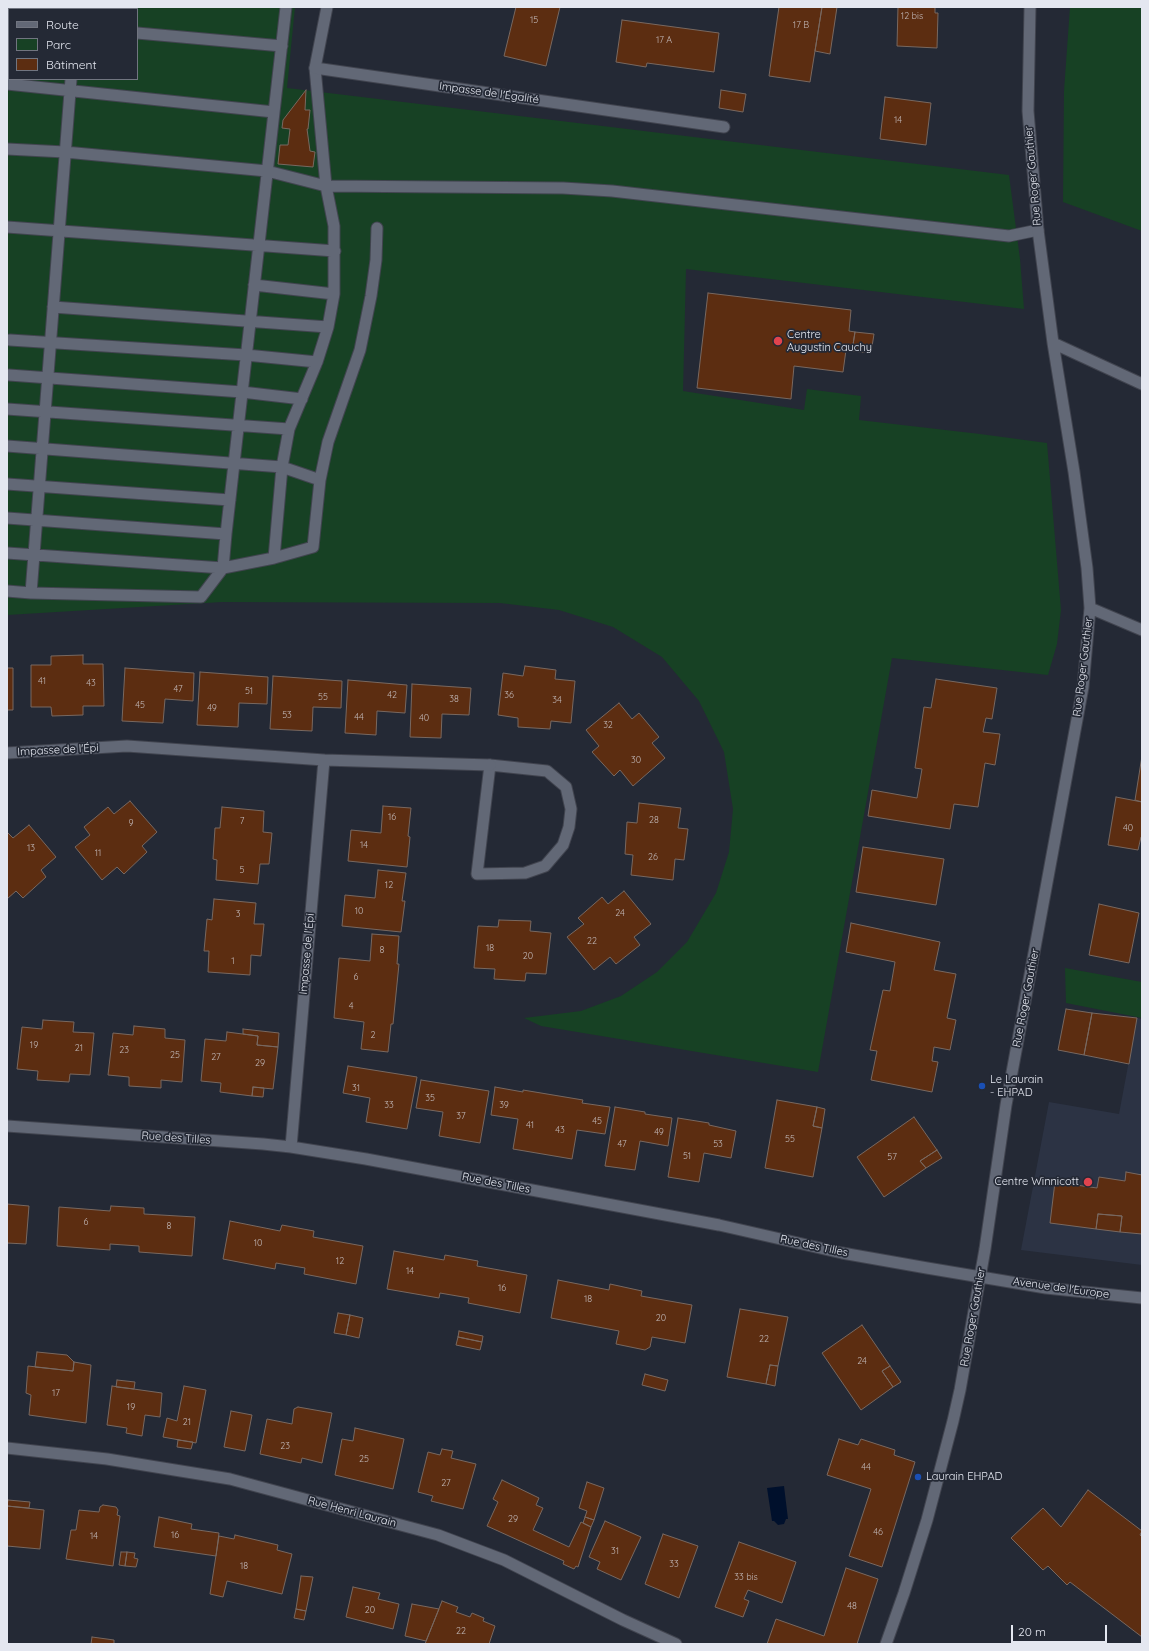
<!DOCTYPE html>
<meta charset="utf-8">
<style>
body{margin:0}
#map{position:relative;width:1149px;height:1651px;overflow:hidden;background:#242935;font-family:Quicksand,sans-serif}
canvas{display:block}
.frame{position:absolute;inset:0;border:8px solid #e4e7f0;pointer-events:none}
.legend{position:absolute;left:8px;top:8px;width:130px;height:72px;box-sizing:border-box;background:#242935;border:1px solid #717580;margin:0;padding:5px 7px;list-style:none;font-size:12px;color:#e4e7f0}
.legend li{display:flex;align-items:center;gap:8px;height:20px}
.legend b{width:20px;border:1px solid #717580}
.scale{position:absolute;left:1011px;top:1625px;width:96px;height:18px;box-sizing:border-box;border:2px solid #e4e7f0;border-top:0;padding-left:5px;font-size:12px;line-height:14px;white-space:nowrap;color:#e4e7f0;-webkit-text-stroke:3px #242935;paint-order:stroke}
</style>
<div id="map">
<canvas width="1149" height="1651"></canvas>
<div class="frame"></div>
<ul class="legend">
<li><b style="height:5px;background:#626876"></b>Route</li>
<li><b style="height:11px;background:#174124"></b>Parc</li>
<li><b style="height:11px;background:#5c2d11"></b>Bâtiment</li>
</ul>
<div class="scale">20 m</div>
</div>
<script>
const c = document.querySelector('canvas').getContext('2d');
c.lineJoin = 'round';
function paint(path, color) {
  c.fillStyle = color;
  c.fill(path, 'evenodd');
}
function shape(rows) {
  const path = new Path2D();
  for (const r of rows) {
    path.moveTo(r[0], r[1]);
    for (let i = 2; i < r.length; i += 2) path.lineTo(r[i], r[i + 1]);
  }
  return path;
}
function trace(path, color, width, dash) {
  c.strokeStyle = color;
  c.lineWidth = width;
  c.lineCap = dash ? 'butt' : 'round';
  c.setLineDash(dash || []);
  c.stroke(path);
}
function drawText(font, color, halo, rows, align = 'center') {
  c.font = font + ' Quicksand,sans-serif';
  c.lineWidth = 3.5;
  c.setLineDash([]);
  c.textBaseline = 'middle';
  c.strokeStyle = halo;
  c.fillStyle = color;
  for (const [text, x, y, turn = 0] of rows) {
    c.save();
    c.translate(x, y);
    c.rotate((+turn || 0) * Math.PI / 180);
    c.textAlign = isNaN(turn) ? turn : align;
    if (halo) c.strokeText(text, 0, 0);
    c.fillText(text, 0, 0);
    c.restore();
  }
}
const built = shape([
 [1137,1018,1142,1019,1142,1265,1021,1250,1049,1102,1119,1114]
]);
const green = shape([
 [7,7,295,7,287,88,1009,175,1020,259,1024,309,686,269,683,391,804,410,807,389,861,396,859,420,980,434,1047,443,1061,610,1057,644,1048,675,892,658,818,1072,541,1026,524,1018,581,1011,621,996,657,972,687,942,716,893,729,852,733,809,724,752,699,701,662,657,613,627,559,610,500,603,222,602,7,615],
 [9,9,137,9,137,79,9,79],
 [1070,7,1142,7,1142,231,1063,202,1064,91],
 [1065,968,1142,982,1142,1018,1066,1003]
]);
const water = shape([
 [784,1486,788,1519,786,1519,784,1524,778,1525,774,1521,772,1521,767,1488]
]);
const building = shape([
 [516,7,560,7,546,66,504,56,516,7],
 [779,7,822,7,810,82,769,76,779,7],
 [822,7,837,7,830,54,815,51,822,7],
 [898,7,935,7,935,13,938,13,937,48,897,46,898,7],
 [622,20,719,33,714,72,647,63,646,67,616,62,622,20],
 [306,90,305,110,310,110,308,129,307,129,310,151,315,152,313,167,278,164,280,145,288,145,290,129,282,128,283,120,306,90],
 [721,90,746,94,743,112,719,108,721,90],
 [885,97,931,103,926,145,880,139,885,97],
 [708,293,851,310,849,331,855,332,852,351,846,350,843,372,794,366,791,399,697,388,708,293],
 [855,332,874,334,871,353,852,351,855,332],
 [83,655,83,664,103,664,104,706,83,706,83,715,52,716,51,707,31,707,31,665,51,665,51,656,83,655],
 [525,666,556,670,555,679,575,681,571,723,551,721,550,729,518,727,518,718,498,715,503,673,523,676,525,666],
 [7,668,13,668,13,710,7,710,7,668],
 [125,668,194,673,193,701,165,699,163,723,122,721,125,668],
 [200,672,268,677,267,704,239,703,238,727,197,725,200,672],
 [273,676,342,681,341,708,313,707,312,731,270,729,273,676],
 [936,679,997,688,992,719,986,718,983,732,1000,734,995,765,985,763,978,807,954,804,950,829,868,816,872,790,917,798,922,769,915,768,924,707,931,708,936,679],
 [348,680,407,685,405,713,377,711,376,735,345,733,348,680],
 [412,684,471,688,469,715,442,714,441,738,410,737,412,684],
 [619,703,632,719,639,713,659,737,652,743,665,758,633,786,620,770,614,776,592,752,599,746,586,730,619,703],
 [1142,756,1142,802,1135,800,1142,756],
 [1116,797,1142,802,1142,837,1141,837,1138,850,1108,845,1116,797],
 [130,801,157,832,142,846,147,852,124,874,117,867,102,880,75,847,90,835,84,827,108,807,114,814,130,801],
 [639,803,681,808,678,828,688,829,684,860,675,859,673,880,631,875,633,855,625,854,627,822,637,823,639,803],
 [383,806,411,808,408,836,410,837,407,867,348,861,351,830,381,833,383,806],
 [222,807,264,811,263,832,272,833,269,864,260,864,258,884,216,880,217,860,213,859,215,828,220,828,222,807],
 [29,825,56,857,41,870,46,877,23,898,16,891,7,899,7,832,13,838,29,825],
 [863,847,944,859,936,905,856,892,863,847],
 [378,870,406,873,402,901,405,901,401,932,342,926,345,895,375,898,378,870],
 [624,891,651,924,634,937,640,945,616,964,610,957,594,970,567,937,584,924,578,918,602,897,608,904,624,891],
 [214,899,256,903,254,924,264,924,261,956,251,955,250,975,208,972,209,951,204,951,207,919,212,920,214,899],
 [1099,904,1139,913,1129,963,1089,955,1099,904],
 [499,920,531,921,530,931,551,933,546,974,526,973,525,981,494,979,495,969,474,968,478,926,498,927,499,920],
 [851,923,940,942,934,970,956,974,947,1018,956,1020,950,1050,934,1047,932,1061,938,1062,932,1092,871,1080,877,1051,870,1050,883,990,890,991,895,962,846,952,851,923],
 [372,934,399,936,397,964,399,964,393,1024,391,1024,388,1052,361,1049,364,1022,334,1018,339,958,370,961,372,934],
 [1066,1009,1092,1013,1084,1055,1058,1050,1066,1009],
 [1092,1013,1137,1018,1129,1064,1084,1055,1092,1013],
 [43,1020,74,1022,73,1032,94,1033,90,1075,70,1074,69,1082,37,1080,38,1071,17,1069,22,1027,42,1029,43,1020],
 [134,1026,165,1029,165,1038,185,1040,182,1082,161,1080,161,1088,129,1086,129,1077,108,1075,113,1033,133,1035,134,1026],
 [243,1029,279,1033,278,1047,257,1045,258,1036,243,1034,243,1029],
 [227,1032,258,1036,257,1045,278,1047,273,1089,253,1087,252,1096,220,1092,221,1083,201,1081,205,1039,226,1041,227,1032],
 [348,1066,417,1077,407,1129,366,1122,370,1098,343,1093,348,1066],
 [421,1080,489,1091,480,1143,439,1136,443,1112,416,1108,421,1080],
 [253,1087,264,1088,263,1097,252,1096,253,1087],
 [495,1087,523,1092,523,1090,583,1100,582,1103,610,1107,605,1134,577,1130,572,1159,513,1149,518,1119,491,1115,495,1087],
 [777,1100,817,1107,813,1126,822,1128,813,1177,765,1168,777,1100],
 [615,1107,645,1112,645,1114,672,1118,668,1146,640,1141,635,1170,605,1166,615,1107],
 [817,1107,825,1109,822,1128,813,1126,817,1107],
 [914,1117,937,1150,920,1161,926,1168,884,1197,857,1157,914,1117],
 [678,1118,709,1123,709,1125,736,1131,731,1158,704,1153,699,1182,668,1177,678,1118],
 [937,1150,942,1158,926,1168,920,1161,937,1150],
 [1126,1172,1142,1175,1142,1234,1120,1232,1122,1216,1098,1214,1096,1229,1050,1223,1055,1182,1097,1188,1099,1177,1125,1181,1126,1172],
 [7,1204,29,1206,26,1244,7,1243,7,1204],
 [111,1206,144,1208,144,1214,195,1217,192,1256,139,1252,139,1246,110,1244,110,1250,57,1246,59,1207,110,1211,111,1206],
 [1098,1214,1122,1216,1120,1232,1096,1229,1098,1214],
 [230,1221,280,1231,282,1225,314,1231,313,1237,363,1246,356,1284,304,1274,305,1268,276,1263,275,1269,223,1259,230,1221],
 [394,1251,444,1260,445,1255,478,1261,477,1266,527,1275,520,1313,468,1303,469,1298,440,1293,439,1298,387,1289,394,1251],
 [558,1280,609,1290,610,1284,642,1291,641,1296,692,1305,685,1343,652,1337,650,1347,645,1350,616,1344,619,1331,551,1318,558,1280],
 [740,1309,788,1317,778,1366,770,1365,766,1384,727,1377,740,1309],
 [338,1313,350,1315,346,1335,334,1333,338,1313],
 [350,1315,363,1318,359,1338,346,1335,350,1315],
 [862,1325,890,1366,882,1371,893,1387,861,1410,822,1353,862,1325],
 [459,1331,483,1336,482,1342,458,1337,459,1331],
 [458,1337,482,1342,480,1350,456,1345,458,1337],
 [37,1352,67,1355,74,1362,73,1371,35,1367,37,1352],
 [74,1362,91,1365,86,1423,29,1415,31,1395,26,1393,28,1366,73,1371,74,1362],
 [770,1365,778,1366,775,1386,766,1384,770,1365],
 [890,1366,901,1382,893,1387,882,1371,890,1366],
 [645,1374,668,1380,665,1391,642,1385,645,1374],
 [117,1380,135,1382,134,1389,116,1387,117,1380],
 [112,1386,162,1393,160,1417,145,1415,142,1436,126,1433,127,1428,107,1425,112,1386],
 [184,1386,206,1390,196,1443,163,1437,167,1418,177,1421,184,1386],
 [298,1407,332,1413,322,1463,302,1458,301,1463,260,1454,267,1419,292,1424,294,1409,298,1407],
 [231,1411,252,1415,245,1451,224,1447,231,1411],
 [355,1428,404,1439,393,1489,335,1475,342,1439,353,1441,355,1428],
 [839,1439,858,1445,861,1439,895,1450,894,1455,915,1462,882,1567,849,1556,871,1489,827,1475,839,1439],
 [178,1440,193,1442,191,1449,177,1447,178,1440],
 [442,1449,453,1451,451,1458,476,1464,463,1509,431,1501,433,1496,418,1492,428,1452,440,1455,442,1449],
 [502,1480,539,1498,536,1505,543,1508,533,1530,569,1547,581,1522,591,1527,578,1567,576,1566,574,1569,563,1564,564,1561,487,1526,498,1502,493,1499,502,1480],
 [587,1482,604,1488,594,1520,585,1517,587,1511,579,1508,587,1482],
 [1088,1490,1142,1531,1140,1535,1142,1537,1142,1637,1070,1582,1067,1585,1048,1566,1043,1570,1011,1538,1043,1508,1061,1527,1088,1490],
 [8,1500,30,1502,29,1508,7,1506,8,1500],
 [103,1505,116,1507,118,1510,117,1515,120,1516,113,1566,66,1559,71,1530,76,1530,79,1510,99,1512,100,1507,103,1505],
 [7,1506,44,1510,40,1549,7,1546,7,1506],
 [159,1517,192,1524,191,1529,219,1533,216,1556,154,1547,159,1517],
 [585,1517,594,1520,591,1527,583,1523,585,1517],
 [605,1521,641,1537,621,1580,597,1569,600,1562,589,1557,605,1521],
 [663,1534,698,1546,679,1598,645,1584,663,1534],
 [235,1535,278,1545,277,1550,292,1554,282,1594,227,1581,223,1597,210,1594,219,1536,234,1539,235,1535],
 [739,1542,796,1562,782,1603,748,1590,744,1599,749,1601,743,1617,715,1607,739,1542],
 [121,1552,127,1552,125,1566,119,1565,121,1552],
 [127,1552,135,1553,134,1558,138,1559,136,1567,125,1566,127,1552],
 [846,1568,878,1579,857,1644,767,1644,776,1619,824,1636,846,1568],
 [301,1576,313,1577,306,1611,296,1609,301,1576],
 [353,1587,380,1593,378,1599,399,1604,393,1629,346,1617,353,1587],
 [442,1601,458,1607,456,1612,470,1617,472,1613,484,1618,483,1621,495,1626,489,1644,425,1644,442,1601],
 [412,1604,439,1609,426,1641,405,1636,412,1604],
 [296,1609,306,1611,304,1620,294,1618,296,1609],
 [92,1637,114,1640,114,1644,91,1644,92,1637]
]);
const service = shape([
 [78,9,79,7],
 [137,33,282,46],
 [71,79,31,593,201,597,223,568,226,534,286,7],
 [7,84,274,112],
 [7,149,65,152,267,171,326,186,563,188,612,191,1009,236,1038,230],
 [7,227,335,251],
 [254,285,334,294],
 [53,307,328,327],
 [10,340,246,355,317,362],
 [9,375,242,392,302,399],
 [7,409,289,429],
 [7,446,282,467,320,480,313,547,274,558],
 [320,480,328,442,360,350,371,296,376,260,377,228],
 [7,484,230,500],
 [7,518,226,534],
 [7,553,223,568,274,558,282,467,289,429,317,362,328,327,334,294,334,226,326,186,315,68],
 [7,591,31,593],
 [490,765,547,771,566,787,571,809,569,827,563,845,545,866,525,873,477,874,490,765]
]);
const minor = shape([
 [327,7,315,68,724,127],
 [1053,343,1142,384],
 [1090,608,1142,630],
 [7,753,127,746,324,760,490,765],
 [7,1126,263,1144,291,1147,366,1159,719,1225,842,1253,927,1268,1046,1288,1142,1298],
 [291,1147,324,760],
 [7,1448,107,1459,230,1479,438,1535,504,1560,623,1620,676,1644],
 [886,1644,904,1593,927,1520,953,1421,960,1390,985,1249,1006,1105,1083,687,1090,608,1087,568,1074,472,1053,343,1038,230,1028,111,1030,7]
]);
const markers = [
 [778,341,5,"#e0444e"],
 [982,1086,4,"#1a4fb4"],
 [1088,1182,5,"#e0444e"],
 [918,1477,4,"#1a4fb4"]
];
const numberNames = [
 ["12 bis",912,16],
 ["15",534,20],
 ["17 B",801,25],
 ["17 A",664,40],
 ["14",898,120],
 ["41",42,681],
 ["43",91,683],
 ["47",178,689],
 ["51",249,691],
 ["42",392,695],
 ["36",509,695],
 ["55",323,697],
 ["38",454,699],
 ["34",557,700],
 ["45",140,705],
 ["49",212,708],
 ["53",287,715],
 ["44",359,717],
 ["40",424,718],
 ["32",608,725],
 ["30",636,760],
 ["16",392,817],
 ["28",654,820],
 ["7",242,821],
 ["9",131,823],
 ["40",1128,828],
 ["14",364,845],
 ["13",31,848],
 ["11",98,853],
 ["26",653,857],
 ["5",242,870],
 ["12",389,885],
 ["10",359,911],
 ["24",620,913],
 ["3",238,914],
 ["22",592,941],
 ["18",490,948],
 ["8",382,950],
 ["20",528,956],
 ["1",233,961],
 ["6",356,977],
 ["4",351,1006],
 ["2",373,1035],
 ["19",34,1045],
 ["21",79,1048],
 ["23",124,1050],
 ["25",175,1055],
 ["27",216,1057],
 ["29",260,1063],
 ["31",356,1088],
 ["35",430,1098],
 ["33",389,1105],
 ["39",504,1105],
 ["37",461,1116],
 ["45",597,1121],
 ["41",530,1125],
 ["43",560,1130],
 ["49",659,1132],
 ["55",790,1139],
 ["47",622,1144],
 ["53",718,1144],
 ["51",687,1156],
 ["57",892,1157],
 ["6",86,1222],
 ["8",169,1226],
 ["10",258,1243],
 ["12",340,1261],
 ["14",410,1271],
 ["16",502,1288],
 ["18",588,1299],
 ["20",661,1318],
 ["22",764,1339],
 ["24",862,1361],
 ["17",56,1393],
 ["19",131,1407],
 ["21",187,1422],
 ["23",285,1446],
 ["25",364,1459],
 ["44",866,1467],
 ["27",446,1483],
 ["29",513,1519],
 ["46",878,1532],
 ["16",175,1535],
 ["14",94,1536],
 ["31",615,1551],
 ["33",674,1564],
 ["18",244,1566],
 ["33 bis",746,1577],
 ["48",852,1606],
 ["20",370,1610],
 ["22",461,1631]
];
const streetNames = [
 ["Impasse de l'Égalité",489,93,8],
 ["Rue Roger Gauthier",1033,176,-95],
 ["Rue Roger Gauthier",1083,667,-83],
 ["Impasse de l'Épi",58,750,-3],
 ["Impasse de l'Épi",307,954,-85],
 ["Rue Roger Gauthier",1026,998,-79],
 ["Rue des Tilles",176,1138,4],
 ["Rue des Tilles",496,1183,11],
 ["Rue des Tilles",814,1246,12],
 ["Avenue de l'Europe",1061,1288,8],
 ["Rue Roger Gauthier",973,1317,-80],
 ["Rue Henri Laurain",352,1512,15]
];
const poiNames = [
 ["Centre",787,335],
 ["Augustin Cauchy",787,348],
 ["Le Laurain",990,1080],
 ["- EHPAD",990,1093],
 ["Centre Winnicott",1079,1182,"right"],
 ["Laurain EHPAD",926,1477]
];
paint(built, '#2c3344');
paint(green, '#174124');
paint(water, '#00102c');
paint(building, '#5c2d11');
trace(building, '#786860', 1);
trace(service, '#41444f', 13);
trace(minor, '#41444f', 13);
trace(service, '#626876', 11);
trace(minor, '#626876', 11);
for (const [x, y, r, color] of markers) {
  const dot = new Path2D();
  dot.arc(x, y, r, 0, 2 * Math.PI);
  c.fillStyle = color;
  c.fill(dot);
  trace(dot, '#242935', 1.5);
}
drawText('9px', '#c2b8b8', null, numberNames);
drawText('11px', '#e4e7f0', '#242935', streetNames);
drawText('11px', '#e4e7f0', '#242935', poiNames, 'left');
</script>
